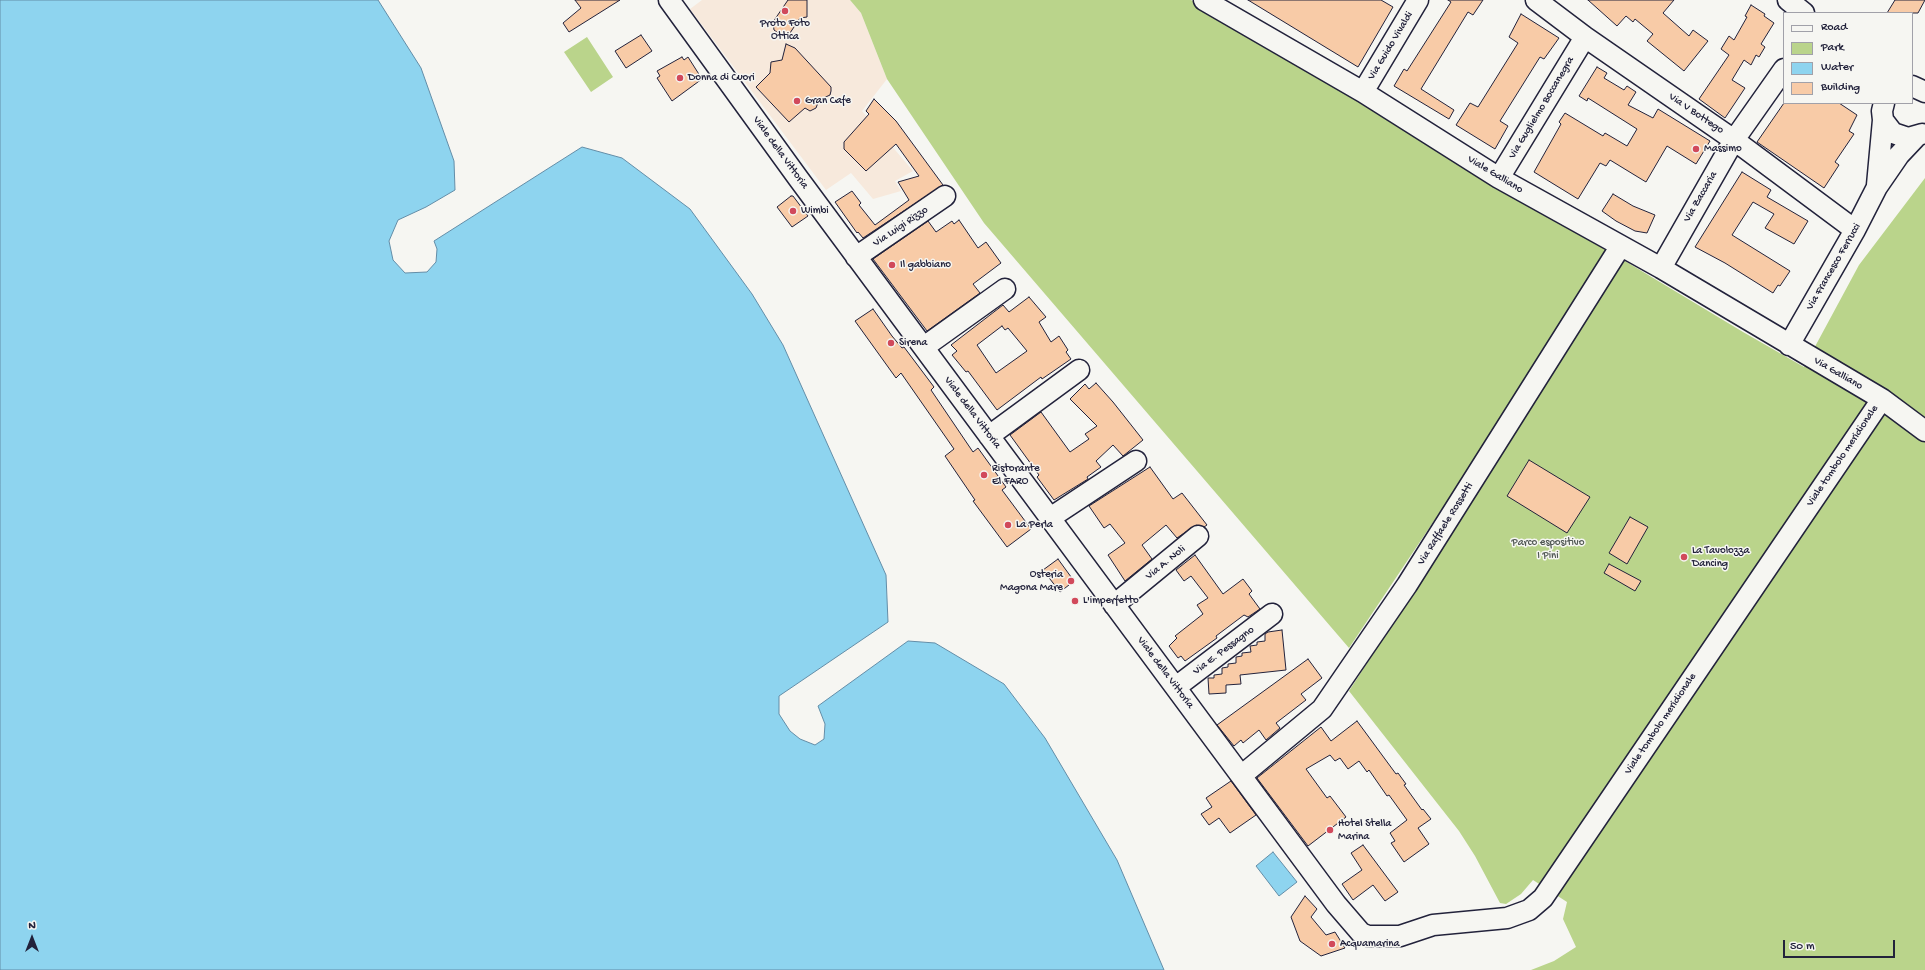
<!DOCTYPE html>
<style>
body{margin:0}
#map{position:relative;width:1925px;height:970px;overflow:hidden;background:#f6f6f2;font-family:"Gochi Hand",sans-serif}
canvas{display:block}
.legend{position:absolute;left:1783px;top:12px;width:130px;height:92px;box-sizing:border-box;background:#f6f6f2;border:1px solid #a1a1a9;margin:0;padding:5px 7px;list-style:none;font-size:12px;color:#22223b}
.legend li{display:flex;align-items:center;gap:8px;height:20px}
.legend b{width:20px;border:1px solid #a1a1a9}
.north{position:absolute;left:12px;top:918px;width:40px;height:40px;-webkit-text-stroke:3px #f6f6f2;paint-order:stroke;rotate:0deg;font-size:11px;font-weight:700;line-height:16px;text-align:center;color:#22223b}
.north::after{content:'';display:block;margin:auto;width:14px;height:18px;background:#22223b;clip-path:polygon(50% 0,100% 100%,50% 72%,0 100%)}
.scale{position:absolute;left:1783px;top:940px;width:112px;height:18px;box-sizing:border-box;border:2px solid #22223b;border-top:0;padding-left:5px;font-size:12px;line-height:14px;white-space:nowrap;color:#22223b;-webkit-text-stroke:3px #f6f6f2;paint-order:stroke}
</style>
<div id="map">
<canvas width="1925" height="970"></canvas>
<ul class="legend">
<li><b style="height:5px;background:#f6f6f2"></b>Road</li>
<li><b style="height:11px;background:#bad48b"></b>Park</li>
<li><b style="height:11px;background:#8ed4ef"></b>Water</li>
<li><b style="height:11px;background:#f8cba7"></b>Building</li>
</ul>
<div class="north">N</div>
<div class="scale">50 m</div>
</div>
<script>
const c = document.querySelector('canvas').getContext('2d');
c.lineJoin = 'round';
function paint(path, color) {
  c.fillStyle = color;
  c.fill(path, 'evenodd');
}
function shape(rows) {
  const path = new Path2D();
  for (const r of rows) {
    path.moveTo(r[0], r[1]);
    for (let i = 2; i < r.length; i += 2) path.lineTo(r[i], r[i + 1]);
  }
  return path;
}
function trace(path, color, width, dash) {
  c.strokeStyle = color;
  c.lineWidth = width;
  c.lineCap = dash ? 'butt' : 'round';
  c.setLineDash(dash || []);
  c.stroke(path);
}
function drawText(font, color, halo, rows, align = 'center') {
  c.font = font + ' "Gochi Hand",sans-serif';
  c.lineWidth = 3;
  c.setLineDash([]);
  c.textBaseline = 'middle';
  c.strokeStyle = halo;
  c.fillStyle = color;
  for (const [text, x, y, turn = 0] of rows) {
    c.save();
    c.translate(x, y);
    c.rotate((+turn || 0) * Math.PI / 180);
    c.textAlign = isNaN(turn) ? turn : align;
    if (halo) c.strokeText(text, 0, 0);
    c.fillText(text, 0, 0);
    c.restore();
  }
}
const built = shape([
 [702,0,850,0,861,13,887,79,862,111,913,171,895,181,901,191,873,199,851,173,826,190,690,9]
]);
const green = shape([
 [850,0,1191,0,1743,332,1804,367,1859,265,1925,178,1925,970,1531,970,1554,961,1576,947,1563,919,1567,902,1533,880,1521,894,1506,904,1500,903,1475,856,1459,831,1349,691,1518,429,1502,419,1349,648,984,223,887,79,861,13],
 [587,37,613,77,591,92,564,52]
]);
const water = shape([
 [0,0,378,0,421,68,454,161,455,190,426,207,398,220,389,241,393,260,405,273,427,272,436,262,437,249,434,241,582,147,622,158,690,209,752,294,783,345,886,575,888,622,779,696,779,714,790,731,800,739,815,745,824,739,825,724,818,706,908,641,935,643,1004,684,1045,738,1117,860,1164,970,0,970,0,0],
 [1273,852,1297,882,1279,896,1256,866,1273,852]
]);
const building = shape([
 [575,0,620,0,569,32,563,23,581,8,575,0],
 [788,0,807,0,807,17,800,18,786,39,774,30,773,22,788,0],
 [1248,0,1381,0,1393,7,1358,67,1248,0],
 [1448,0,1483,0,1473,15,1468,12,1421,89,1454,110,1449,119,1394,86,1404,69,1407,71,1451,2,1448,0],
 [1588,0,1674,0,1663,13,1689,36,1693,30,1708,41,1684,71,1647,41,1653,34,1635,19,1633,22,1626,16,1617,26,1588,0],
 [1895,0,1925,0,1918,13,1887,13,1895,0],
 [1751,5,1765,14,1764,16,1774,23,1761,44,1765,47,1759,57,1756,55,1751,65,1744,60,1732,80,1745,88,1725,118,1699,99,1729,55,1721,49,1729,36,1734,40,1747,17,1745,16,1751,5],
 [1521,14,1559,38,1544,59,1540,57,1500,121,1508,126,1495,149,1456,125,1470,103,1478,107,1518,43,1509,37,1521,14],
 [641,35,652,51,626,68,615,51,641,35],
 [786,44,795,48,831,87,831,91,830,95,819,100,816,108,810,111,805,108,789,122,756,87,770,73,771,62,782,60,786,44],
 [682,57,684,60,688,57,702,79,672,101,657,78,660,76,657,71,682,57],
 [1597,67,1607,73,1604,78,1624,90,1627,86,1636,92,1628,105,1653,118,1658,109,1710,141,1696,164,1667,146,1646,182,1610,160,1606,166,1600,163,1578,199,1534,172,1561,124,1559,122,1565,113,1603,136,1605,133,1627,146,1637,129,1588,98,1587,101,1579,96,1597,67],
 [874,99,896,121,943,185,863,238,858,232,857,233,835,202,852,191,861,203,859,205,875,225,909,200,898,182,919,176,896,144,866,171,844,149,844,142,869,114,866,111,874,99],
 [1784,103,1839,103,1857,115,1849,131,1854,134,1835,162,1839,165,1824,188,1757,142,1784,103],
 [1742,172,1771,190,1767,197,1808,221,1794,244,1765,228,1774,214,1753,202,1732,235,1790,271,1780,286,1778,285,1773,293,1725,263,1695,247,1742,172],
 [1613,194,1633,206,1655,215,1647,233,1635,231,1616,221,1602,211,1613,194],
 [791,196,793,196,808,216,792,227,777,207,791,196],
 [959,220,978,248,986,242,1001,263,973,284,980,293,927,331,873,259,928,221,936,232,952,221,954,224,959,220],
 [1029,297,1046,317,1039,322,1051,342,1059,336,1068,350,1066,352,1071,359,1042,379,1041,377,997,410,968,371,966,372,952,355,957,351,951,345,1003,305,1009,312,1029,297],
 [1002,326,1005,330,1008,328,1027,351,996,373,977,345,1002,326],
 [873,309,892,336,902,348,904,347,934,387,931,390,973,452,978,448,1006,487,1002,490,1031,529,1007,547,973,501,975,500,945,456,954,449,901,373,896,378,855,321,873,309],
 [1096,383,1113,402,1143,440,1123,456,1113,445,1096,461,1101,467,1087,477,1088,479,1054,500,1037,477,1039,475,1010,435,1041,412,1070,452,1089,439,1085,434,1097,426,1070,399,1085,384,1089,389,1096,383],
 [1529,460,1590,497,1567,533,1507,496,1529,460],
 [1150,467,1173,499,1182,493,1207,525,1204,527,1196,525,1177,538,1166,525,1142,545,1152,559,1125,581,1108,555,1125,543,1110,524,1104,528,1089,506,1150,467],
 [1630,517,1648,527,1627,564,1609,553,1630,517],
 [1195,555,1223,594,1243,579,1252,591,1249,594,1260,609,1248,617,1244,615,1216,636,1217,638,1185,661,1181,656,1178,658,1169,646,1177,638,1175,636,1203,614,1197,605,1208,598,1191,576,1184,581,1176,570,1195,555],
 [1058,559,1074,581,1060,592,1043,570,1058,559],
 [1609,564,1641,581,1635,591,1604,573,1609,564],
 [1282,630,1286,670,1240,675,1241,684,1226,685,1226,693,1209,694,1208,678,1214,678,1214,675,1222,674,1222,668,1228,667,1228,664,1236,663,1236,657,1242,656,1242,653,1251,652,1250,646,1257,645,1257,642,1265,641,1265,634,1268,632,1282,630],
 [1308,659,1322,678,1301,694,1306,700,1276,723,1280,728,1266,740,1259,730,1243,743,1241,740,1234,746,1217,725,1308,659],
 [1357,721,1396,774,1398,773,1406,784,1404,785,1422,810,1423,809,1431,819,1418,828,1429,844,1404,862,1391,843,1395,841,1390,833,1407,820,1389,795,1387,796,1369,770,1367,772,1359,761,1348,769,1340,758,1335,761,1330,755,1306,769,1327,798,1330,796,1346,817,1308,846,1257,778,1321,727,1331,741,1357,721],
 [1231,781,1256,815,1230,833,1219,818,1209,825,1201,814,1212,807,1206,798,1231,781],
 [1363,845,1398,892,1385,901,1373,885,1353,900,1342,884,1362,870,1351,853,1363,845],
 [1305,896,1317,909,1311,917,1326,935,1335,932,1345,948,1321,956,1300,941,1291,917,1305,896]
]);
const minor = shape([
 [669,0,798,178,1336,904,1361,933,1368,936,1400,936,1433,925,1507,918,1529,910,1543,898,1882,399],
 [1204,0,1363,92,1499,178,1661,268,1882,399,1925,431],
 [1536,0,1585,37,1734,140,1855,230],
 [1788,0,1804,13],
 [1912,86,1925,92],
 [1363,92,1418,0],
 [1884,103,1882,111,1883,120,1893,133,1908,138,1922,134],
 [1499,178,1585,37],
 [1877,185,1883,120],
 [856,257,945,196],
 [1661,268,1734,140,1784,69],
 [1789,345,1855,230,1877,187,1899,155,1916,137],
 [924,347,1005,289],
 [989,436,1079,370],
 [1050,518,1136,461],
 [1114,605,1198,536],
 [1176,687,1272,614],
 [1241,776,1322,709,1407,585,1620,247]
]);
const markers = [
 [785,11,4,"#d1495b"],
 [680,78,4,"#d1495b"],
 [797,101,4,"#d1495b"],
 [1696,149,4,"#d1495b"],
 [793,211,4,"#d1495b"],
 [892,265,4,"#d1495b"],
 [891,343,4,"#d1495b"],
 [984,475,4,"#d1495b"],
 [1008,525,4,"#d1495b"],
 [1684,557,4,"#d1495b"],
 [1071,581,4,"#d1495b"],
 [1075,601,4,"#d1495b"],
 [1330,830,4,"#d1495b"],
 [1332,944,4,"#d1495b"]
];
const poiNames = [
 ["Proto Foto",785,24,"center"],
 ["Ottica",785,37,"center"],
 ["Donna di Cuori",688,78],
 ["Gran Cafe",805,101],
 ["Massimo",1704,149],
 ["Wimbi",801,211],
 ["Il gabbiano",900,265],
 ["Sirena",899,343],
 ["Ristorante",992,469],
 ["El FARO",992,482],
 ["La Perla",1016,525],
 ["La Tavolozza",1692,551],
 ["Dancing",1692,564],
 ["Osteria",1063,575,"right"],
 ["Magona Mare",1063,588,"right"],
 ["L'imperfetto",1083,601],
 ["Hotel Stella",1338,824],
 ["Marina",1338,837],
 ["Acquamarina",1340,944]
];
const streetNames = [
 ["Via Guido Vivaldi",1391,46,-59],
 ["Via Guglielmo Boccanegra",1542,108,-59],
 ["Via V Bottego",1696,114,34],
 ["Viale della Vittoria",780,153,54],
 ["Viale Galliano",1495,175,31],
 ["Via Zaccaria",1701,197,-60],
 ["Via Luigi Rizzo",901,227,-34],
 ["Via Francesco Ferrucci",1834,267,-60],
 ["Via Galliano",1838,374,30],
 ["Viale della Vittoria",972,413,53],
 ["Viale tombolo meridionale",1843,456,-56],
 ["Via Raffaele Rossetti",1446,524,-58],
 ["Via A. Noli",1166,563,-39],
 ["Via E. Pessagno",1224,651,-37],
 ["Viale della Vittoria",1165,673,53],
 ["Viale tombolo meridionale",1661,724,-56]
];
const parkNames = [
 ["Parco espositivo",1548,543],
 ["I Pini",1548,556]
];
paint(built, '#f7e9dc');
paint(green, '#bad48b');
paint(water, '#8ed4ef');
trace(water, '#638da7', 1);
paint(building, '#f8cba7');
trace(building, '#22223b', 1);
trace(minor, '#22223b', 23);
trace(minor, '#f6f6f2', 20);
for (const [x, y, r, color] of markers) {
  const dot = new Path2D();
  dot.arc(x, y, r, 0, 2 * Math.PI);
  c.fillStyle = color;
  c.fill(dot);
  trace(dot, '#f6f6f2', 1.5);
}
drawText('11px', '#22223b', '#f6f6f2', poiNames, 'left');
drawText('11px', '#22223b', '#f6f6f2', streetNames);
drawText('11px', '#505753', '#f6f6f2', parkNames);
</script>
